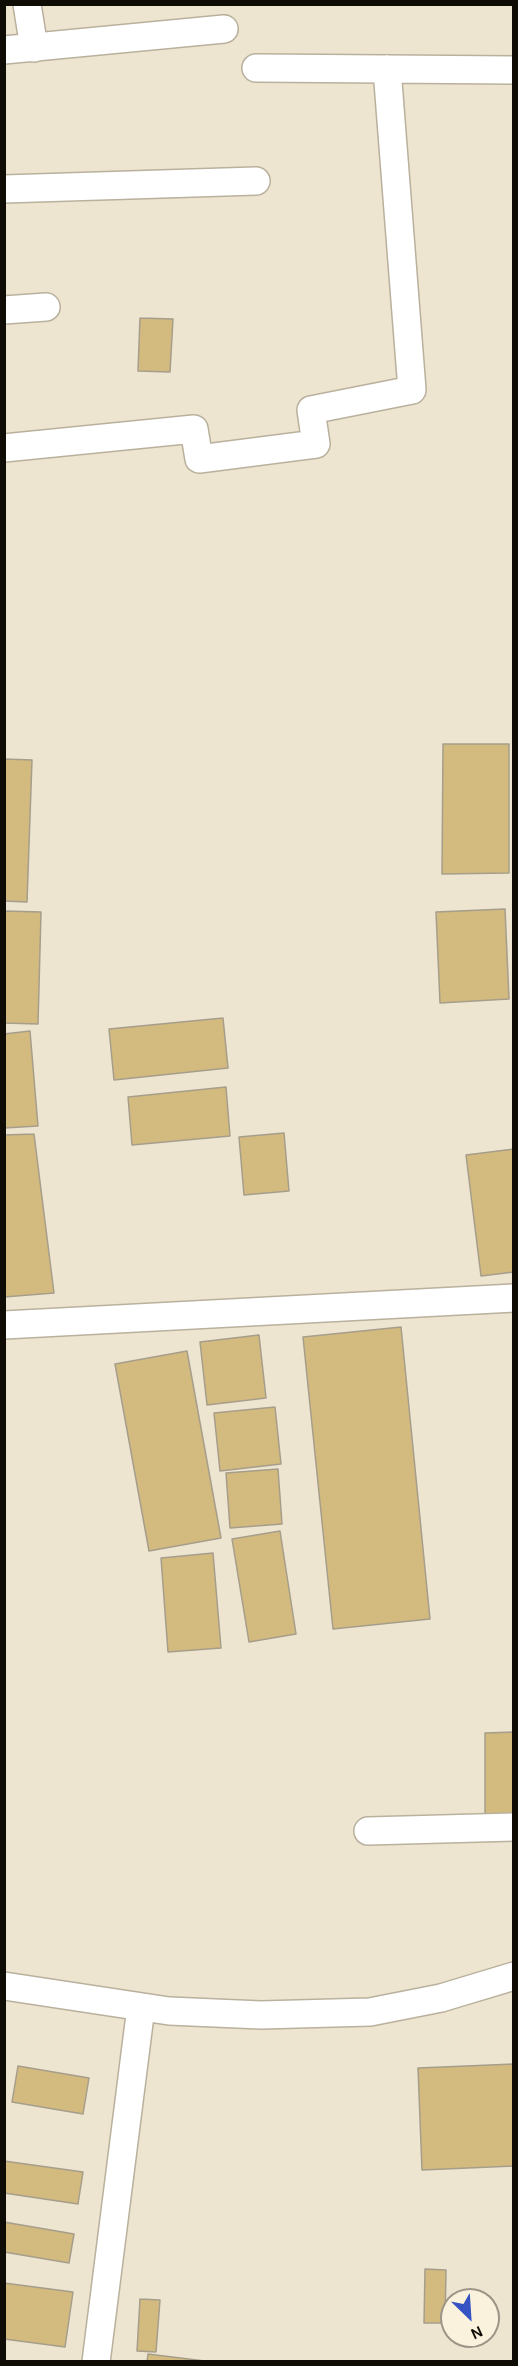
<!DOCTYPE html>
<style>
body{margin:0}
#map{position:relative;width:518px;height:2366px;overflow:hidden;background:#eee5d1;font-family:Karla,sans-serif}
canvas{display:block}
.frame{position:absolute;inset:0;border:6px solid #0f0c06;pointer-events:none}
.north{position:absolute;left:440px;top:2288px;width:60px;height:60px;box-sizing:border-box;background:#fbf2de;border:2px solid #9d9688;border-radius:50%;rotate:155deg;font-size:16px;font-weight:700;line-height:24px;text-align:center;color:#0f0c06}
.north::after{content:'';display:block;margin:auto;width:21px;height:27px;background:#3653c4;clip-path:polygon(50% 0,100% 100%,50% 72%,0 100%)}
</style>
<div id="map">
<canvas width="518" height="2366"></canvas>
<div class="frame"></div>
<div class="north">N</div>
</div>
<script>
const c = document.querySelector('canvas').getContext('2d');
c.lineJoin = 'round';
function paint(path, color) {
  c.fillStyle = color;
  c.fill(path, 'evenodd');
}
function shape(rows) {
  const path = new Path2D();
  for (const r of rows) {
    path.moveTo(r[0], r[1]);
    for (let i = 2; i < r.length; i += 2) path.lineTo(r[i], r[i + 1]);
  }
  return path;
}
function trace(path, color, width, dash) {
  c.strokeStyle = color;
  c.lineWidth = width;
  c.lineCap = dash ? 'butt' : 'round';
  c.setLineDash(dash || []);
  c.stroke(path);
}
const building = shape([
 [140,318,173,319,170,372,138,371,140,318],
 [443,744,509,744,509,873,442,874,443,744],
 [4,759,32,760,27,902,4,901,4,759],
 [505,909,509,999,440,1003,436,912,505,909],
 [4,911,41,912,38,1024,4,1023,4,911],
 [223,1018,228,1068,114,1080,109,1029,223,1018],
 [30,1031,38,1126,4,1128,4,1034,30,1031],
 [226,1087,230,1136,132,1145,128,1097,226,1087],
 [284,1133,289,1191,244,1195,239,1137,284,1133],
 [34,1134,54,1293,4,1297,4,1135,34,1134],
 [514,1149,514,1272,481,1276,466,1155,514,1149],
 [401,1327,430,1619,333,1629,303,1337,401,1327],
 [259,1335,266,1398,207,1405,200,1342,259,1335],
 [187,1351,221,1538,149,1551,115,1364,187,1351],
 [275,1407,281,1464,220,1471,214,1413,275,1407],
 [278,1469,282,1524,230,1528,226,1473,278,1469],
 [280,1531,296,1634,249,1642,232,1539,280,1531],
 [213,1553,221,1648,168,1652,161,1558,213,1553],
 [514,1732,514,1815,485,1815,485,1733,514,1732],
 [514,2064,514,2166,422,2170,418,2068,514,2064],
 [18,2066,89,2078,83,2114,12,2102,18,2066],
 [4,2161,83,2172,78,2204,4,2193,4,2161],
 [4,2222,74,2234,69,2263,4,2252,4,2222],
 [425,2269,446,2270,445,2323,424,2323,425,2269],
 [4,2283,73,2292,65,2347,4,2339,4,2283],
 [140,2299,160,2300,156,2352,137,2351,140,2299],
 [148,2354,213,2362,147,2362,148,2354]
]);
const minor = shape([
 [27,4,34,48],
 [4,50,224,29],
 [256,68,514,70],
 [4,189,256,181],
 [4,310,46,307],
 [4,448,194,429,199,459,316,444,311,410,412,390,387,69],
 [4,1325,514,1298],
 [368,1831,514,1827],
 [4,1986,169,2011,261,2015,370,2012,441,1998,514,1976],
 [96,2362,141,2007]
]);
paint(building, '#d3ba7f');
trace(building, '#a69e8b', 1.5);
trace(minor, '#b9b19d', 30);
trace(minor, '#fff', 27);
</script>
